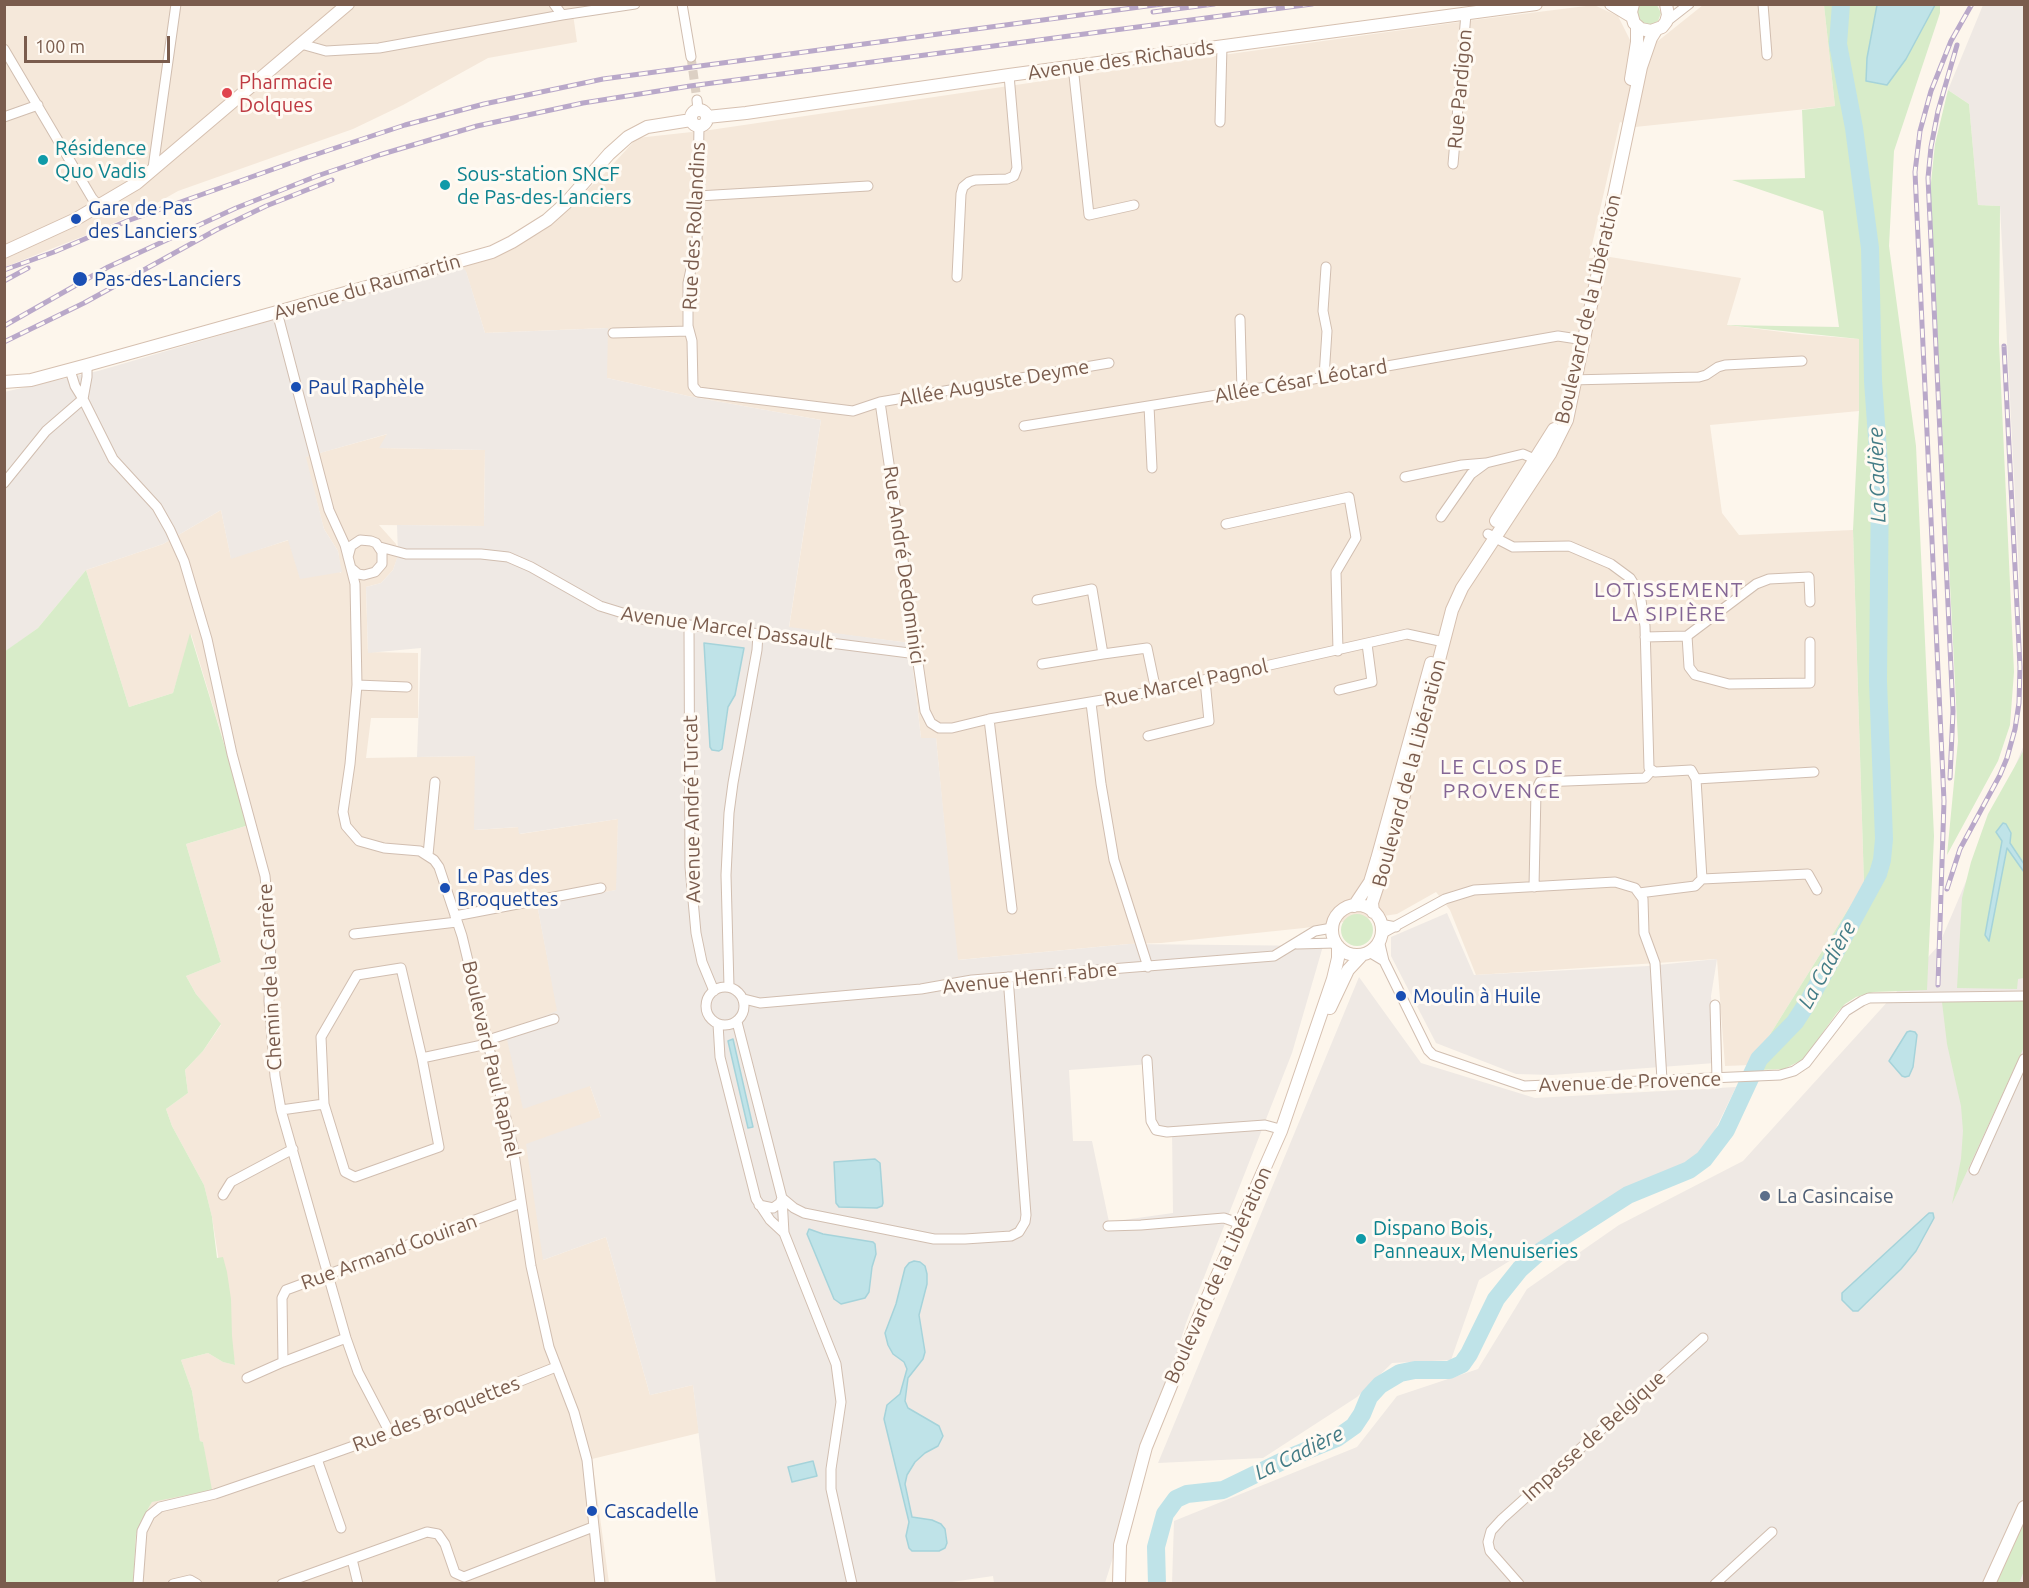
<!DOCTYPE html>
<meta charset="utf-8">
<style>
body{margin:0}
#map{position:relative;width:2029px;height:1588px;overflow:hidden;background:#fdf6ec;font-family:Ubuntu,sans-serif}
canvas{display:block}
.frame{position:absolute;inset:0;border:6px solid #7a5c4d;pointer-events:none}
.scale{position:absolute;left:24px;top:36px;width:146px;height:27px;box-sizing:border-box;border:3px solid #7a5c4d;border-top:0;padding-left:8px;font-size:18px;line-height:21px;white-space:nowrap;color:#7a5c4d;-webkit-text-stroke:4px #fffaf3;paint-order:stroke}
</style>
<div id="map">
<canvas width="2029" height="1588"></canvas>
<div class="frame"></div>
<div class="scale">100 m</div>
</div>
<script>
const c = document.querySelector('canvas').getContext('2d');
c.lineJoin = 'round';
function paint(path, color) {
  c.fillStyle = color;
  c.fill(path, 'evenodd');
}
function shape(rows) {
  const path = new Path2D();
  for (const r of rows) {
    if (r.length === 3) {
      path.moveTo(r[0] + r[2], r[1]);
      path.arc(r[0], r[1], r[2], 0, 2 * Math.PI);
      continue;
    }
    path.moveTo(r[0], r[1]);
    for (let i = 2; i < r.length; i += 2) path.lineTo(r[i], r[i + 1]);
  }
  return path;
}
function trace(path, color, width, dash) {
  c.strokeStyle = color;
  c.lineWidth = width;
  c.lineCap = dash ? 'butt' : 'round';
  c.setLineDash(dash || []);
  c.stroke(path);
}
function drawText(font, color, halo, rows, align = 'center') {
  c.font = font + ' Ubuntu,sans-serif';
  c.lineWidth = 6;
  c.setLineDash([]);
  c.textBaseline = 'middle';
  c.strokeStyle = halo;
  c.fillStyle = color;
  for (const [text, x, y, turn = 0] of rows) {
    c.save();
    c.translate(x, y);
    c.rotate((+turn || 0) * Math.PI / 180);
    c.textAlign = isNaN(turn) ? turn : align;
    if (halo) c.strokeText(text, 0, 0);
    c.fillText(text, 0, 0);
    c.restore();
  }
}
const residential = shape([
 [4,5,635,5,573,14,577,42,488,58,403,105,353,129,178,191,150,207,89,234,5,267],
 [1594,5,1618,16,1630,40,1658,41,1703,5,1824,5,1835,106,1635,127,1620,122,1589,258,1610,257,1741,278,1727,325,1798,334,1859,339,1859,411,1710,425,1722,513,1739,535,1853,530,1864,884,1751,1065,1725,1066,1717,959,1476,975,1450,910,1436,892,1397,914,1304,928,1161,943,1129,944,957,960,936,738,921,738,910,643,789,628,821,420,688,396,607,378,607,328,485,333,466,272,460,265,504,252,543,231,604,174,637,138,710,130,1165,63,1474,20],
 [388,434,380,448,485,450,484,526,379,525,396,544,398,556,393,570,381,583,366,587,368,652,418,653,418,718,371,718,366,758,475,756,475,830,519,827,520,834,618,819,617,890,537,904,558,1012,505,1031,590,1086,601,1117,543,1260,606,1237,650,1395,693,1385,699,1433,592,1459,609,1583,133,1583,136,1535,141,1521,152,1502,160,1499,206,1465,203,1442,200,1441,192,1391,181,1360,208,1353,223,1362,235,1365,212,1217,204,1185,172,1126,166,1109,188,1093,185,1070,203,1051,221,1025,196,994,186,976,221,962,186,844,249,825,191,634,173,693,129,707,86,570,163,544,221,510,231,558,289,540,341,573,338,551,324,529,305,457]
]);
const industrial = shape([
 [1983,5,2024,5,2024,669,2000,206,1978,205,1969,104,1948,90],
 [460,265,466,271,485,333,608,328,607,378,688,396,821,420,789,627,910,643,921,738,936,738,958,960,1129,944,1323,946,1292,1053,1186,1323,1105,1583,994,1583,993,1576,938,1584,716,1583,693,1385,650,1395,606,1237,543,1260,526,1144,601,1117,590,1086,523,1109,505,1031,557,1011,537,904,616,890,618,819,519,834,518,827,474,830,475,756,417,757,421,648,368,653,366,587,381,583,393,570,398,555,397,525,484,526,485,450,379,448,387,434,306,457,324,529,338,551,342,572,300,579,288,540,231,559,221,510,163,544,86,570,38,628,5,652,4,392,98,371],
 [1151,1064,1157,1127,1172,1130,1173,1213,1109,1222,1092,1141,1073,1141,1069,1070],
 [2024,745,2024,1583,1172,1584,1174,1521,1357,1447,1397,1396,1478,1369,1527,1289,1619,1225,1743,1161,1939,945],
 [1447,913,1474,975,1648,966,1717,959,1711,996,1715,1063,1552,1075,1516,1074,1436,1043,1391,956,1391,937],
 [1359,977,1421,1063,1535,1098,1736,1087,1703,1155,1524,1252,1479,1280,1451,1360,1392,1363,1357,1397,1263,1458,1158,1463]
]);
const green = shape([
 [1640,4,1657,5,1661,13,1658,21,1651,25,1647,26,1640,22,1637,10],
 [1824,5,1940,5,1940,13,1894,151,1889,246,1916,446,1934,836,1927,990,1874,992,1856,997,1845,1004,1836,1014,1809,1052,1802,1060,1784,1069,1758,1070,1751,1065,1864,884,1853,530,1859,411,1859,339,1726,325,1839,327,1823,211,1732,180,1805,178,1802,110,1835,106],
 [1948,90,1969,104,1978,205,2000,206,1999,342,2014,672,2010,725,1998,761,1947,855,1958,741,1930,192,1935,144],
 [86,570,129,707,173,693,190,633,249,825,186,844,221,962,186,976,196,994,221,1024,203,1051,185,1070,188,1093,166,1109,172,1126,204,1185,212,1217,217,1258,223,1257,227,1272,231,1299,232,1336,235,1365,223,1362,208,1353,181,1360,192,1391,200,1441,203,1442,212,1490,152,1502,141,1521,136,1535,133,1583,5,1583,4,652,38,628],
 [2024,750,2024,978,2018,979,2017,989,1957,988,1962,898,1971,862,1988,814],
 [1357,930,16],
 [2024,1001,2024,1047,1952,1204,1961,1159,1963,1131,1961,1106,1947,1044,1942,1002],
 [2024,1520,2024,1571,2019,1583,1995,1584]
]);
const water = shape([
 [1877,5,1935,5,1906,59,1887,85,1866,81,1867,58,1877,5],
 [704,643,744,648,735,695,728,707,722,749,719,751,712,750,710,747,704,643],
 [2003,823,2006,824,2011,833,2010,843,2024,864,2024,872,2007,848,1989,941,1985,935,2002,841,1996,832,2003,823],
 [1910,1031,1915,1032,1917,1035,1913,1067,1909,1076,1905,1077,1902,1076,1889,1061,1907,1032,1910,1031],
 [733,1039,753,1127,748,1128,728,1041,733,1039],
 [875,1159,880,1163,883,1203,882,1206,877,1208,839,1207,836,1203,834,1162,875,1159],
 [1929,1213,1933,1213,1934,1218,1916,1251,1901,1269,1858,1311,1853,1311,1842,1300,1842,1293,1929,1213],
 [809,1229,823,1234,873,1242,875,1244,876,1254,872,1267,869,1292,865,1298,841,1304,834,1299,807,1234,809,1229],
 [914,1261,920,1262,925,1266,927,1274,927,1284,919,1315,925,1352,923,1359,908,1378,905,1401,908,1408,939,1426,943,1436,938,1446,925,1453,915,1462,907,1475,905,1484,912,1517,932,1520,941,1524,945,1529,947,1543,945,1548,939,1551,912,1551,909,1548,906,1536,909,1522,884,1419,887,1405,900,1394,907,1369,904,1362,893,1354,888,1345,885,1333,896,1304,905,1268,909,1263,914,1261],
 [813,1461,817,1476,792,1482,788,1467,813,1461]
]);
const river = shape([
 [1157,1584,1156,1547,1165,1514,1176,1499,1187,1494,1223,1490,1293,1456,1337,1438,1354,1426,1362,1414,1369,1397,1380,1385,1400,1373,1415,1370,1449,1370,1462,1364,1469,1354,1496,1299,1520,1269,1538,1253,1628,1195,1689,1170,1704,1159,1726,1130,1759,1059,1795,1022,1808,1002,1878,874,1882,860,1884,839,1878,681,1880,479,1873,381,1870,248,1854,128,1838,44,1841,4]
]);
const streetTunnel = shape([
 [691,57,697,100]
]);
const street = shape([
 [554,4,562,15],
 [682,4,691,57],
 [1763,4,1767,55],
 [1666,22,1689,4],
 [301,44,326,51,379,48,562,15,635,4],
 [4,49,92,198,99,206],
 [1073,66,1089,215,1134,205],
 [697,100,698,110],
 [4,117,38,105],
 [1220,122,1222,46],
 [699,126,697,241,688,283,688,326,692,341,693,386,698,392,853,411,880,402,1109,363],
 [1453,164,1466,14],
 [153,168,176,4],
 [698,196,868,186],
 [957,277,961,194,963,187,969,182,975,180,1007,179,1014,176,1017,168,1009,75],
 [277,312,329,510,345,545,355,584,357,685,350,764,343,812,346,826,359,841,384,848,420,851,434,860,439,867,462,936,513,1147,531,1266,549,1347,574,1412,587,1460,600,1584],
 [1240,319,1242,391],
 [613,333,689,331],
 [70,370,75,386,83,399,113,459,157,507,170,530,184,561,207,639,232,754,265,876,271,938,269,1001,275,1076,281,1110,346,1338,358,1372,390,1433],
 [1324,377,1327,331,1323,311,1326,267],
 [1570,380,1699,377,1706,375,1718,367,1725,365,1802,361],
 [83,399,87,377,87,365],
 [880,402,925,711,931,723,939,728,952,728,989,719,1150,692,1394,637,1407,634,1444,642],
 [1149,406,1152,468],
 [1024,426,1279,385,1558,336,1584,340],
 [1405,477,1462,465,1486,463],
 [4,483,46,431,83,399],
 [1441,517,1471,474,1486,463,1523,454,1539,461],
 [1226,524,1349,497,1356,538,1336,572,1338,651],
 [1488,534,1513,547,1569,546,1611,564,1630,578,1640,594,1645,626,1649,768,1652,770],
 [380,547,406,554,481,554,508,557,531,567,600,606,642,619,917,654],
 [348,557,351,546,360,540,371,541,376,543,382,552,382,564,375,572,364,575,358,574,351,568],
 [1037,600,1092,589,1103,654,1147,648,1156,691],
 [689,625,690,867,696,933,702,962,714,991],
 [1687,636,1689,667,1695,675,1729,684,1810,683,1810,642],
 [1645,637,1687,636,1756,584,1769,579,1809,577,1810,602],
 [1042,664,1103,654],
 [357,685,407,687],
 [1339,690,1372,682,1367,644],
 [1091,703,1101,784,1114,860,1148,967],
 [989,719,1012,909],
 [1148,736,1209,721,1205,680],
 [1696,779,1702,879],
 [428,855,435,782],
 [1534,887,1536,791,1540,782,1645,778,1652,770,1655,772,1691,770,1696,779,1814,772],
 [1639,893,1695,886,1702,879,1808,874,1817,890],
 [455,916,601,888],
 [1380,924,1396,927],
 [354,934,457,922],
 [1381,934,1445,899,1474,890,1615,882,1635,888,1643,899,1644,933,1655,963,1662,1080],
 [1379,940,1384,961,1428,1050,1433,1055,1524,1086,1780,1075,1794,1071,1806,1063,1846,1011,1862,1001,1869,998,2024,996],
 [1297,944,1335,943],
 [1369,952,1384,961],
 [725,1006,19],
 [729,987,726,875,729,813,733,783,757,650,758,634],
 [744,999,760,1003,921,989,972,980,1274,956,1315,931,1332,928],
 [1715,1005,1717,1078],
 [737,1022,782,1198,784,1233,836,1364,841,1402,831,1469,831,1489,852,1584],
 [718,1024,720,1057,756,1199,770,1220,784,1233],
 [488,1040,554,1019],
 [1147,1060,1151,1121,1156,1130,1167,1132,1265,1125,1276,1128,1281,1131],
 [324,1104,345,1172,355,1177,439,1147,422,1058],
 [281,1110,324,1104,321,1037,357,975,401,968,422,1058,487,1044],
 [1974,1170,2024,1059],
 [223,1195,231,1182,293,1149],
 [759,1205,773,1208,780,1203,782,1198,794,1208,804,1213,934,1239,965,1239,1011,1236,1019,1232,1025,1222,1026,1215,1008,977],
 [1108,1226,1141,1225,1224,1218,1241,1224],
 [346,1338,283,1362,282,1298,286,1290,521,1203],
 [247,1378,283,1362],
 [317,1459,341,1528],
 [352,1559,358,1584],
 [138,1584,142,1531,150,1515,160,1507,215,1494,317,1459,390,1433,556,1367],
 [173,1584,190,1580,197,1584],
 [282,1584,427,1532,438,1534,445,1544,455,1573,464,1577,593,1527],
 [1519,1584,1490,1551,1488,1542,1491,1531,1502,1519,1703,1338],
 [1715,1584,1772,1532]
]);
const secondary = shape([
 [1611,4,1631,16],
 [1633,4,1631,12,1634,23,1641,29,1651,31,1662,27,1666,22,1668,15,1666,4],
 [1631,79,1637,42,1637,26],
 [699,118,8],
 [707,117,746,113,1009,75,1536,4],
 [4,252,76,219,137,183,348,4],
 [4,382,31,380,87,365,492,252,512,242,547,220,566,203,609,154,628,137,647,127,691,120],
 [1496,521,1554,429],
 [1357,930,25],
 [1354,906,1370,882,1377,859,1431,663],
 [1373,912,1372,903,1391,845,1452,610,1462,588,1550,454,1567,420,1641,67,1651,38,1656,30],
 [1330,1008,1348,970,1362,955],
 [1119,1584,1120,1545,1146,1447,1198,1319,1281,1131,1333,979,1338,958,1338,946],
 [1989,1584,2024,1507]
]);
const rail = shape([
 [1153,12,1214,4],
 [4,270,54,252,127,221,302,159,405,125,484,104,603,79,1162,4],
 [4,281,28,268],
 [4,326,108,267,236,208,317,176,379,155,477,126,583,103,690,86,1312,4],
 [4,342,84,303,216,230,266,206,332,180],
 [1950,778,1953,711,1928,178,1931,147,1938,111,1957,45],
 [1947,889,1960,849,2000,775,2007,758,2015,729,2019,703,2020,667,2004,346],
 [1938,985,1944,801,1915,172,1920,131,1931,91,1951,41,1972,4]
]);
const markers = [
 [227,93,6,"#e0444e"],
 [43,160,6,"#0f9aa8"],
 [445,185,6,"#0f9aa8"],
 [76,219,6,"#1a4fb4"],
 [80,279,8,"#1a4fb4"],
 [296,387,6,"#1a4fb4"],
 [445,888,6,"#1a4fb4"],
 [1401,996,6,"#1a4fb4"],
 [1765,1196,6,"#5c6f8a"],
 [1361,1239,6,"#0f9aa8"],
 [592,1511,6,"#1a4fb4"]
];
const streetNames = [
 ["Avenue des Richauds",1121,60,-8],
 ["Rue Pardigon",1460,89,-85],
 ["Rue des Rollandins",694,226,-87],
 ["Avenue du Raumartin",367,287,-16],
 ["Boulevard de la Libération",1588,309,-77],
 ["Allée César Léotard",1301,381,-10],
 ["Allée Auguste Deyme",994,383,-10],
 ["Rue André Dedominici",904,565,82],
 ["Avenue Marcel Dassault",727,628,8],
 ["Rue Marcel Pagnol",1186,683,-12],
 ["Boulevard de la Libération",1409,773,-75],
 ["Avenue André Turcat",692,809,-91],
 ["Chemin de la Carrère",270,977,-93],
 ["Avenue Henri Fabre",1030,978,-6],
 ["Boulevard Paul Raphel",491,1059,77],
 ["Avenue de Provence",1630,1082,-2],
 ["Rue Armand Gouiran",389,1252,-20],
 ["Boulevard de la Libération",1218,1275,-66],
 ["Rue des Broquettes",436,1414,-21],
 ["Impasse de Belgique",1594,1436,-42]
];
const healthNames = [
 ["Pharmacie",239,82],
 ["Dolques",239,105]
];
const cultureNames = [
 ["Résidence",55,148],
 ["Quo Vadis",55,171],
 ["Sous-station SNCF",457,174],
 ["de Pas-des-Lanciers",457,197],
 ["Dispano Bois,",1373,1228],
 ["Panneaux, Menuiseries",1373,1251]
];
const transitNames = [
 ["Gare de Pas",88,208],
 ["des Lanciers",88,231],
 ["Pas-des-Lanciers",94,279],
 ["Paul Raphèle",308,387],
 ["Le Pas des",457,876],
 ["Broquettes",457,899],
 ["Moulin à Huile",1413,996],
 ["Cascadelle",604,1511]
];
const serviceNames = [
 ["La Casincaise",1777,1196]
];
const waterNames = [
 ["La Cadière",1877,475,-92],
 ["La Cadière",1827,965,-61],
 ["La Cadière",1299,1453,-26]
];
const neighbourhoodNames = [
 ["LOTISSEMENT",1669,590],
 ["LA SIPIÈRE",1669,614],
 ["LE CLOS DE",1502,767],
 ["PROVENCE",1502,791]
];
paint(residential, '#f5e8da');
paint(industrial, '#efe9e4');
paint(green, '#d8ecc9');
paint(water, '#bfe3e8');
trace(water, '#a5d3da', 1.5);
trace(river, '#bfe3e8', 18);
trace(streetTunnel, '#dcd0c4', 9, [9, 4.5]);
trace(street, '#d1beb0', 11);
trace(secondary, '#d6c0b0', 14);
trace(street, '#fff', 9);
trace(secondary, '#fff', 12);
trace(rail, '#b9a8c9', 5);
trace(rail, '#fffaf3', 3, [9]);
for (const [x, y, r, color] of markers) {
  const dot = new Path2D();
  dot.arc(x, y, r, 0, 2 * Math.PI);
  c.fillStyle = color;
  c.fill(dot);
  trace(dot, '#fffaf3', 2);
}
drawText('20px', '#7a5c4d', '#fffaf3', streetNames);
drawText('20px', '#be3a42', '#fffaf3', healthNames, 'left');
drawText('20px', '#0d838f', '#fffaf3', cultureNames, 'left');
drawText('20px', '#164399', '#fffaf3', transitNames, 'left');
drawText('20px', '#4e5e75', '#fffaf3', serviceNames, 'left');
drawText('italic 21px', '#437c86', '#fffaf3', waterNames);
c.letterSpacing = '1.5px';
drawText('21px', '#846695', '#fffaf3', neighbourhoodNames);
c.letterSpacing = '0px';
</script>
